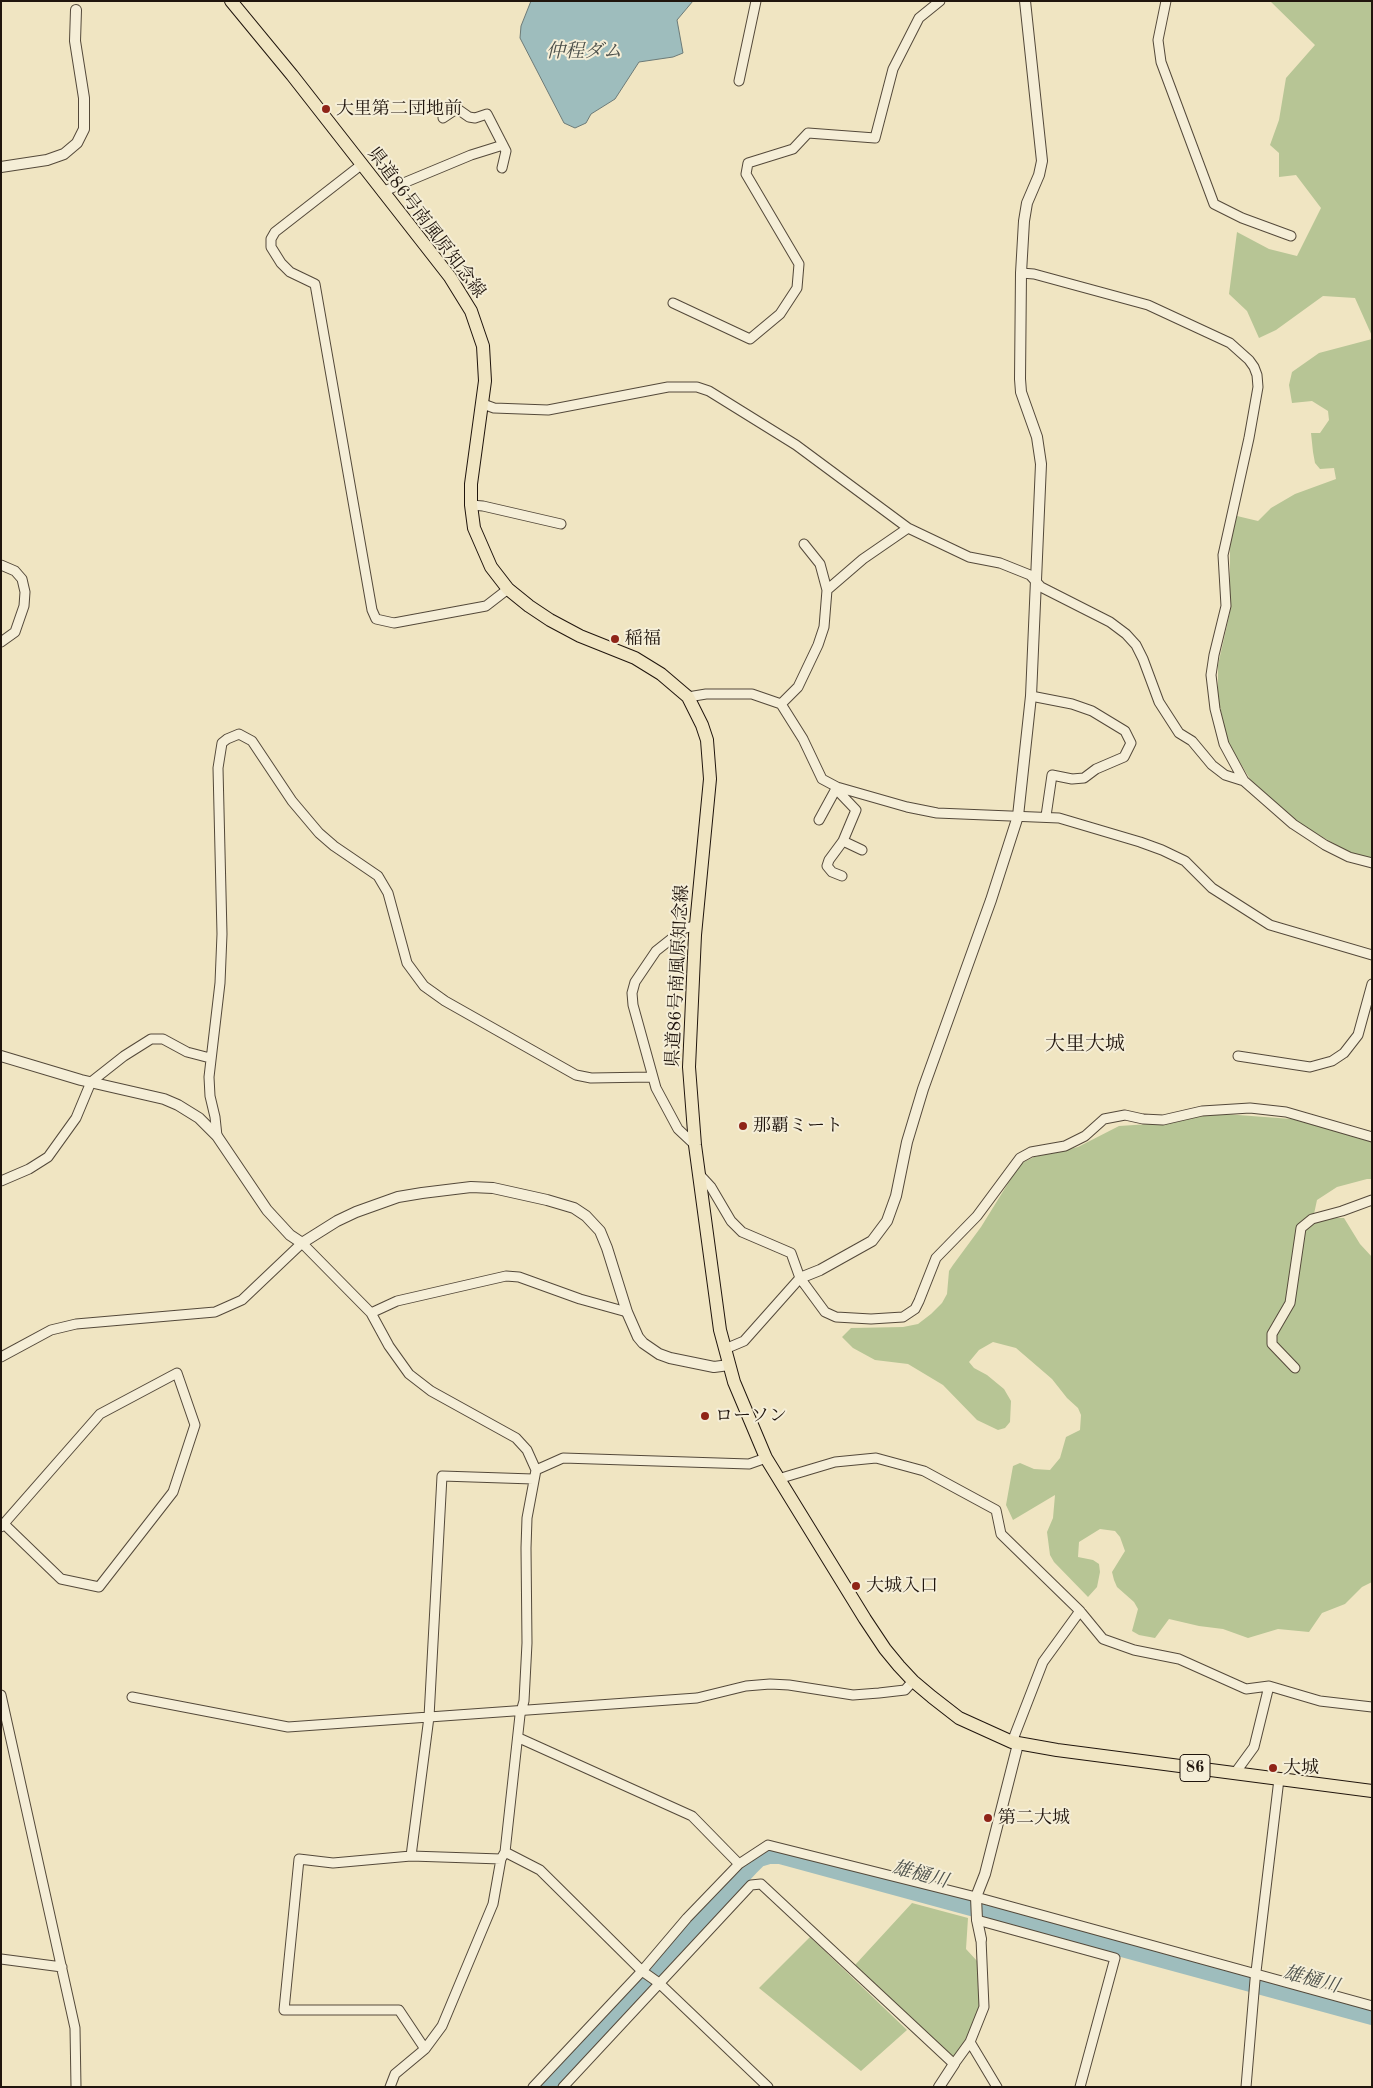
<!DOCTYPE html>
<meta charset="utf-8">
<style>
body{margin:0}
#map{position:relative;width:1373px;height:2088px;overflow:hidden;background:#f0e5c2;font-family:"Old Standard TT",serif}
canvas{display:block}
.frame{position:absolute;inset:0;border:2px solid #20150d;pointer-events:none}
</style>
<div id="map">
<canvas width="1373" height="2088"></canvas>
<div class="frame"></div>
</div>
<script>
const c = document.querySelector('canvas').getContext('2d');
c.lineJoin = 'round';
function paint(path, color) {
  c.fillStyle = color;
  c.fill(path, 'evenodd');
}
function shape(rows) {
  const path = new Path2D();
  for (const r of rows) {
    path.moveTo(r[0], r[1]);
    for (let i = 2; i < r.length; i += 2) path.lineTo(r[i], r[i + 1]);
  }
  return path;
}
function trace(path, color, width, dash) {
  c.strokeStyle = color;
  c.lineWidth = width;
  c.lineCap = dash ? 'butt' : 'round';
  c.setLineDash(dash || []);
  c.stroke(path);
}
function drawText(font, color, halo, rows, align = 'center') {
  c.font = font + ' "Old Standard TT","Noto Serif JP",serif';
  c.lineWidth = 4;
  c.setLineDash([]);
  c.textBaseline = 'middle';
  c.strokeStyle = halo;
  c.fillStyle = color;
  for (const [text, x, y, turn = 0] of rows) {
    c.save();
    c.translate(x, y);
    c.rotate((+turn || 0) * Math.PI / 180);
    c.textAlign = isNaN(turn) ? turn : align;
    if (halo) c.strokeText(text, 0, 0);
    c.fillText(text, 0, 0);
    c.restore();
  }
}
const green = shape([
 [1270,1,1372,1,1372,336,1355,298,1323,296,1276,330,1259,338,1247,311,1229,294,1237,232,1269,249,1297,256,1321,208,1296,175,1279,177,1279,153,1270,145,1279,120,1286,78,1315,45],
 [1372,339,1372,859,1352,854,1298,823,1250,779,1228,743,1218,698,1218,665,1230,612,1230,545,1237,516,1258,521,1271,508,1295,494,1336,479,1334,468,1320,469,1315,463,1313,452,1311,433,1320,433,1329,420,1328,411,1312,401,1292,403,1289,385,1292,372,1319,353],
 [1211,1113,1305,1120,1372,1142,1372,1179,1367,1179,1337,1187,1317,1200,1314,1214,1321,1218,1344,1218,1360,1244,1372,1257,1372,1582,1362,1587,1345,1604,1322,1613,1309,1632,1278,1629,1248,1638,1223,1629,1199,1626,1169,1619,1155,1638,1139,1635,1132,1631,1138,1609,1134,1602,1117,1587,1114,1580,1112,1572,1125,1551,1120,1537,1115,1531,1100,1529,1079,1542,1078,1557,1093,1560,1099,1564,1100,1572,1097,1587,1088,1597,1054,1562,1050,1555,1047,1532,1053,1518,1055,1495,1013,1520,1006,1505,1013,1466,1020,1463,1034,1469,1050,1470,1060,1458,1066,1437,1080,1430,1081,1415,1078,1408,1067,1398,1052,1379,1016,1348,993,1342,979,1350,969,1362,974,1368,987,1375,1004,1389,1011,1401,1010,1422,1005,1428,998,1430,977,1420,943,1385,908,1364,875,1360,853,1348,842,1337,851,1328,903,1327,918,1324,931,1314,942,1303,947,1294,949,1271,953,1265,981,1227,1020,1164,1034,1157,1078,1147,1119,1126,1165,1123],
 [912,1903,968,1918,966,1949,978,1962,980,2006,973,2026,959,2051,953,2057,855,1965],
 [810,1937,907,2030,861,2071,759,1988]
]);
const water = shape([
 [531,1,693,1,677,20,683,53,673,57,639,62,615,99,591,114,586,123,575,128,564,123,520,38,521,26,531,1]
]);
const river = shape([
 [547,2087,751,1867,759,1859,769,1856,780,1856,1372,2017]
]);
const minor = shape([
 [1166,1,1158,40,1161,62,1214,204,1242,218,1291,236],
 [739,81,756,1],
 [443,118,455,110,459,110,469,117,475,118,487,114,506,151,502,168],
 [361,165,275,232,271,239,271,247,281,263,290,272,315,284,372,610,376,619,394,623,486,606,508,589],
 [382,192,471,155,503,145],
 [1021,273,1034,274,1148,305,1230,343,1249,360,1254,367,1257,375,1258,387,1249,438,1223,555,1226,606,1214,655,1211,675,1215,709,1224,744,1244,781,1293,824,1325,845,1349,857,1372,863],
 [673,303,750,339,780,314,797,288,799,264,746,174,748,163,793,149,808,133,875,138,893,69,919,18,940,1],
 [483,404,494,408,548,410,668,387,697,387,709,391,796,445,908,528,969,557,1000,563,1030,575,1041,587,1110,622,1126,634,1136,645,1143,659,1159,702,1179,733,1192,741,1212,765,1225,775,1244,781],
 [471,505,483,506,561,524],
 [804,544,820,564,827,590],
 [1,565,15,571,22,579,25,592,24,606,15,632,1,642],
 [1031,696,1072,704,1092,711,1125,731,1131,743,1124,757,1096,769,1084,778,1072,779,1052,775,1046,816],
 [688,697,706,694,752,694,781,704,803,739,822,779,837,787,907,807,937,813,1059,818,1140,842,1162,850,1185,861,1212,888,1270,925,1372,955],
 [781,704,798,687,818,645,824,627,827,590,863,559,908,528],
 [836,789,856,810,843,841,829,860,827,866,832,872,842,876],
 [819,820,837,787],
 [843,841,862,850],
 [1238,1056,1310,1067,1332,1061,1344,1053,1358,1035,1372,984],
 [217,1136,215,1117,210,1096,209,1077,220,983,222,934,218,768,222,743,227,739,239,734,252,741,292,801,319,833,334,846,378,876,388,893,407,963,424,986,445,1001,576,1075,591,1078,652,1077],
 [695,1145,678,1129,656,1088,633,1005,632,993,635,982,656,951,685,928,696,926],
 [699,1174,711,1187,731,1221,742,1232,791,1253,800,1278,825,1312,836,1317,871,1319,903,1317,915,1309,919,1301,936,1258,977,1216,1020,1158,1031,1152,1065,1146,1085,1136,1104,1119,1125,1115,1143,1119,1163,1120,1202,1111,1250,1108,1286,1112,1372,1137],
 [1,1181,29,1169,48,1157,76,1118,91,1082,124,1056,151,1039,163,1039,187,1052,210,1058],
 [371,1313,397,1301,506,1276,519,1277,580,1299,627,1312],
 [725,1349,744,1341,800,1278],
 [1,1357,51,1330,76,1324,215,1312,242,1300,302,1243,371,1313,389,1346,409,1374,431,1391,516,1438,527,1450,536,1470,527,1518,526,1548,527,1643,524,1701,520,1715,505,1852,501,1859,493,1904,442,2026,425,2049,395,2074,390,2087],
 [1295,1368,1272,1344,1272,1334,1290,1303,1301,1228,1312,1219,1342,1211,1372,1200],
 [536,1470,563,1458,749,1464,766,1458],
 [778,1479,835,1462,876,1458,924,1471,996,1510,1001,1534,1080,1611,1103,1639,1134,1650,1179,1659,1246,1689,1269,1686,1320,1701,1372,1707],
 [1,1527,100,1414,177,1373,195,1425,173,1492,99,1587,61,1579,4,1524],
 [1,1695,75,2028,76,2087],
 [132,1697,288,1727,697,1698,746,1686,770,1684,789,1685,853,1695,879,1693,905,1690,913,1681],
 [519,1738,692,1816,739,1864],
 [1012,1742,1043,1662,1080,1611],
 [1235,1773,1254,1747,1269,1686],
 [505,1852,540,1870,642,1971,659,1983,768,2087],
 [411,1856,429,1717,442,1476,533,1479],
 [977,1920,1115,1958,1080,2087],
 [1,1959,62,1967],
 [970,2042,997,2087],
 [425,2049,399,2010,284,2010,299,1859,333,1863,411,1856,501,1859],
 [533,2087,642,1971,687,1918,739,1864,768,1845,976,1897,1372,2006],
 [563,2087,751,1885,761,1884,954,2064,970,2042,984,2007,981,1939],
 [1246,2087,1255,1980,1279,1779]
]);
const tertiary = shape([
 [1,167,47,160,64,154,77,143,84,129,84,98,75,41,76,10],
 [1,1056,81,1080,164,1099,178,1105,199,1118,217,1136,267,1210,290,1235,302,1243,337,1221,356,1212,398,1197,422,1193,471,1187,493,1188,547,1200,574,1208,586,1216,600,1231,607,1248,627,1312,638,1337,643,1343,659,1354,670,1358,714,1367,729,1365],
 [800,1278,820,1270,872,1241,887,1221,896,1196,907,1142,923,1089,991,900,1018,816,1031,696,1041,464,1037,437,1021,392,1020,379,1021,273,1024,221,1027,203,1039,175,1042,161,1025,1],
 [981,1939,977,1920,976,1897,985,1874,1018,1744],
 [939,2087,954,2064]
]);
const primary = shape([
 [231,1,292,75,450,277,471,311,483,346,485,381,471,484,471,505,474,528,491,567,508,589,529,606,550,620,580,636,635,658,661,674,688,697,702,725,707,740,710,779,695,935,689,1067,695,1145,720,1330,734,1382,766,1458,865,1619,885,1649,899,1666,913,1681,932,1697,959,1718,1012,1742,1057,1750,1372,1791]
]);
const markers = [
 [326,109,5,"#8f2418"],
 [615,639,5,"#8f2418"],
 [743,1126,5,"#8f2418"],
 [705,1416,5,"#8f2418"],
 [856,1586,5,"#8f2418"],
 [1273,1768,5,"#8f2418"],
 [988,1818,5,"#8f2418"]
];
const shields = [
 [1195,1768,30]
];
const shieldNames = [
 ["86",1195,1768]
];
const poiNames = [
 ["大里第二団地前",336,109],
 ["稲福",625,639],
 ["那覇ミート",753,1126],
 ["ローソン",715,1416],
 ["大城入口",866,1586],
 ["大城",1283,1768],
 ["第二大城",998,1818]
];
const streetNames = [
 ["県道86号南風原知念線",426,223,53],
 ["県道86号南風原知念線",678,976,-87]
];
const waterNames = [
 ["仲程ダム",584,52],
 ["雄樋川",920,1875,15],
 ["雄樋川",1311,1980,15]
];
const quarterNames = [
 ["大里大城",1085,1045]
];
paint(green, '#b7c595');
paint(water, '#9ebdbd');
trace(water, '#6c7a77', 1);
trace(river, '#9ebdbd', 16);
trace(minor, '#54493a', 11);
trace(tertiary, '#54493a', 12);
trace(primary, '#20150d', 14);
trace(minor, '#f5eed7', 9);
trace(tertiary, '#f5eed7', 10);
trace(primary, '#f0e5c2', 12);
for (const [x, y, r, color] of markers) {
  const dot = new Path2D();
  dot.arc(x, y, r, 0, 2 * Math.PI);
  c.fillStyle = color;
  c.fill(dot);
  trace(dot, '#f5eed7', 2);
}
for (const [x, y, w] of shields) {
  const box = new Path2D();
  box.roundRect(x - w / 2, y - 13.5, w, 27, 4);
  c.fillStyle = '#f5eed7';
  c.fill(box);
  trace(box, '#20150d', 1);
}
drawText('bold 16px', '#20150d', null, shieldNames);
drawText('18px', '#20150d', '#f5eed7', poiNames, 'left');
drawText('18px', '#20150d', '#f5eed7', streetNames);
drawText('italic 19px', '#4c504b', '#f5eed7', waterNames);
drawText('20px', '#20150d', '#f5eed7', quarterNames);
</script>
